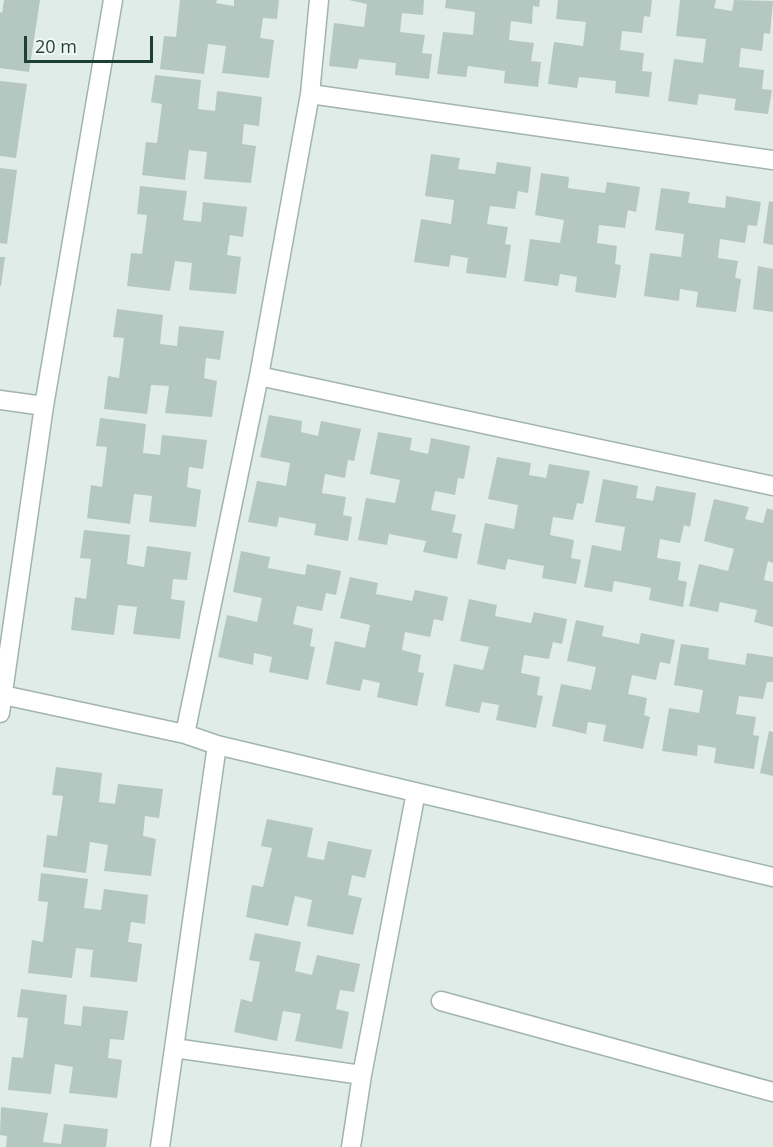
<!DOCTYPE html>
<style>
body{margin:0}
#map{position:relative;width:773px;height:1147px;overflow:hidden;background:#dfece7;font-family:"Open Sans",sans-serif}
canvas{display:block}
.scale{position:absolute;left:24px;top:36px;width:129px;height:27px;box-sizing:border-box;border:3px solid #1e3e38;border-top:0;padding-left:8px;font-size:18px;line-height:21px;white-space:nowrap;color:#1e3e38;-webkit-text-stroke:4px #f0f8f5;paint-order:stroke}
</style>
<div id="map">
<canvas width="773" height="1147"></canvas>
<div class="scale">20 m</div>
</div>
<script>
const c = document.querySelector('canvas').getContext('2d');
c.lineJoin = 'round';
function paint(path, color) {
  c.fillStyle = color;
  c.fill(path, 'evenodd');
}
function shape(rows) {
  const path = new Path2D();
  for (const r of rows) {
    path.moveTo(r[0], r[1]);
    for (let i = 2; i < r.length; i += 2) path.lineTo(r[i], r[i + 1]);
  }
  return path;
}
function trace(path, color, width, dash) {
  c.strokeStyle = color;
  c.lineWidth = width;
  c.lineCap = dash ? 'butt' : 'round';
  c.setLineDash(dash || []);
  c.stroke(path);
}
const building = shape([
 [4,0,40,0,29,72,0,68,0,12,2,13],
 [180,0,217,0,216,3,234,6,234,0,279,0,277,19,263,18,260,38,274,40,269,78,222,73,226,46,208,44,204,74,160,69,164,36,176,37],
 [349,0,424,0,423,15,402,13,400,32,425,35,422,53,432,54,429,79,395,75,396,63,359,59,357,69,329,66,334,23,364,27,367,4],
 [446,0,540,0,539,7,533,6,532,24,511,21,509,40,534,43,531,61,541,62,538,87,504,83,505,71,468,66,466,77,437,74,443,32,473,35,475,12,445,8],
 [558,0,652,0,650,17,644,16,642,33,622,31,620,50,644,53,642,71,652,72,649,97,615,93,616,81,579,77,577,88,548,84,554,42,583,46,586,22,556,19],
 [680,0,716,0,714,8,732,11,734,0,773,1,770,34,764,33,762,51,741,48,739,67,764,70,762,89,772,90,768,114,734,110,736,99,699,94,697,105,668,101,674,59,703,63,706,39,676,36],
 [155,75,201,80,198,109,215,111,217,91,262,97,259,126,244,124,242,144,256,146,251,183,204,179,207,152,189,150,185,180,142,175,146,142,157,143,162,104,151,102],
 [0,81,27,84,16,158,0,156],
 [431,154,460,158,458,169,495,174,497,162,531,167,528,193,518,191,515,209,490,206,487,224,508,227,505,244,511,245,506,278,466,273,468,258,451,255,449,267,414,262,421,219,451,224,454,200,425,196],
 [0,168,17,170,7,244,0,243],
 [541,173,569,177,568,188,605,193,607,182,640,187,636,212,628,210,625,228,599,225,597,243,617,246,615,264,621,265,616,298,575,292,577,277,560,274,558,286,524,281,530,239,560,243,564,220,535,215],
 [140,186,187,191,183,220,201,222,203,202,247,207,243,237,230,235,227,255,241,257,236,294,189,290,192,263,175,261,170,291,127,286,131,253,142,254,147,215,137,214],
 [661,188,690,192,688,203,725,208,726,196,761,202,757,226,748,225,745,243,720,239,718,258,738,261,735,278,741,279,736,312,696,307,698,292,680,289,679,301,644,296,650,253,681,257,684,234,655,230],
 [769,201,773,202,773,245,763,243],
 [0,257,5,257,1,286,0,286],
 [758,266,773,269,773,312,753,309],
 [117,309,163,315,160,344,177,346,179,326,224,331,220,360,206,358,204,378,217,381,212,417,165,413,169,386,151,385,147,414,104,409,108,376,119,378,124,338,113,337],
 [269,415,302,421,301,432,318,436,321,421,361,429,354,461,348,460,345,478,325,474,322,493,346,497,343,515,352,517,348,541,314,535,316,524,279,517,277,527,248,522,257,481,286,486,290,463,260,457],
 [100,418,146,424,143,453,160,455,162,435,207,440,203,469,189,467,187,487,201,490,196,527,149,522,152,496,134,494,130,524,87,518,91,485,102,487,107,447,96,446],
 [378,432,412,438,410,450,428,454,431,438,470,446,464,479,458,478,455,495,435,491,431,510,456,515,452,532,462,534,457,559,423,552,426,541,389,534,387,545,358,540,366,498,395,503,400,480,370,474],
 [497,457,531,463,529,475,546,478,549,464,590,471,583,504,577,503,573,520,553,517,550,535,574,540,571,558,581,560,576,584,542,578,544,566,508,559,505,570,477,564,485,523,514,529,518,505,488,499],
 [603,479,638,486,636,498,653,501,656,486,696,493,690,527,684,525,680,543,660,539,657,558,681,562,678,580,687,582,683,607,649,600,651,588,614,581,612,592,584,587,592,545,621,551,625,527,595,522],
 [714,499,749,507,745,519,763,523,767,508,773,510,773,563,768,561,764,580,773,582,773,627,754,622,757,610,720,602,718,612,689,606,699,564,728,571,734,549,704,541],
 [84,530,130,535,127,564,144,567,147,546,191,552,187,580,173,579,171,599,185,601,180,639,133,634,137,607,118,605,114,635,71,630,75,597,86,599,91,559,80,558],
 [241,551,270,557,268,568,305,575,307,564,341,571,336,595,326,593,322,611,297,606,293,624,313,629,310,646,315,647,308,680,269,672,272,657,254,653,253,665,218,657,227,615,257,622,262,598,233,592],
 [350,577,378,583,376,594,412,601,415,590,448,597,443,621,434,619,430,637,405,632,402,650,421,655,418,672,424,673,417,706,377,697,380,683,363,679,360,691,326,684,335,641,365,648,370,625,340,618],
 [469,599,497,605,495,616,531,623,534,612,567,619,562,644,553,642,549,659,524,655,521,673,540,677,537,695,543,696,536,728,496,720,499,705,482,702,479,713,445,706,454,664,483,670,489,647,460,641],
 [576,620,604,626,602,636,639,644,641,633,675,640,670,664,660,662,656,680,632,675,628,694,647,698,644,715,650,717,643,749,603,741,606,725,588,722,586,734,552,726,561,684,591,690,596,667,567,661],
 [681,644,709,648,708,659,745,665,747,653,773,657,773,682,767,682,763,699,739,696,736,714,756,717,753,735,759,736,754,769,714,763,716,748,698,745,697,756,662,751,669,708,699,713,703,690,674,685],
 [769,731,773,732,773,776,760,773],
 [56,767,102,773,99,802,115,804,118,784,163,789,159,818,145,816,143,836,156,839,151,876,104,871,108,845,90,842,86,873,43,867,47,835,57,836,63,796,52,795],
 [267,819,313,828,307,857,324,860,328,841,372,850,365,878,352,875,348,895,362,898,353,935,307,926,312,900,295,896,288,926,246,917,252,885,263,887,272,848,261,846],
 [41,873,88,879,84,908,101,910,104,889,148,895,145,924,131,922,128,942,142,944,137,982,90,977,93,950,76,948,72,978,28,973,32,940,43,942,48,902,38,901],
 [255,933,301,942,295,971,312,975,317,955,360,964,354,992,340,990,336,1009,349,1012,342,1049,295,1041,301,1014,283,1011,277,1041,234,1032,241,999,252,1002,260,962,249,960],
 [21,989,67,995,64,1024,81,1026,83,1006,128,1011,124,1040,110,1039,108,1058,122,1060,117,1098,69,1093,73,1067,55,1064,51,1094,8,1090,12,1057,23,1058,28,1018,17,1017],
 [1,1107,48,1113,43,1142,61,1144,64,1124,108,1129,106,1147,6,1147,7,1136,0,1135]
]);
const minor = shape([
 [310,94,773,160],
 [259,376,773,486],
 [0,400,44,406],
 [3,695,185,734,217,745,773,877],
 [0,713,44,406,113,0],
 [185,734,259,376,310,94,319,0],
 [441,1001,773,1092],
 [174,1048,362,1075],
 [160,1147,217,745],
 [351,1147,362,1075,416,792]
]);
paint(building, '#b4c7c1');
trace(minor, '#a1b4af', 21);
trace(minor, '#fff', 18);
</script>
